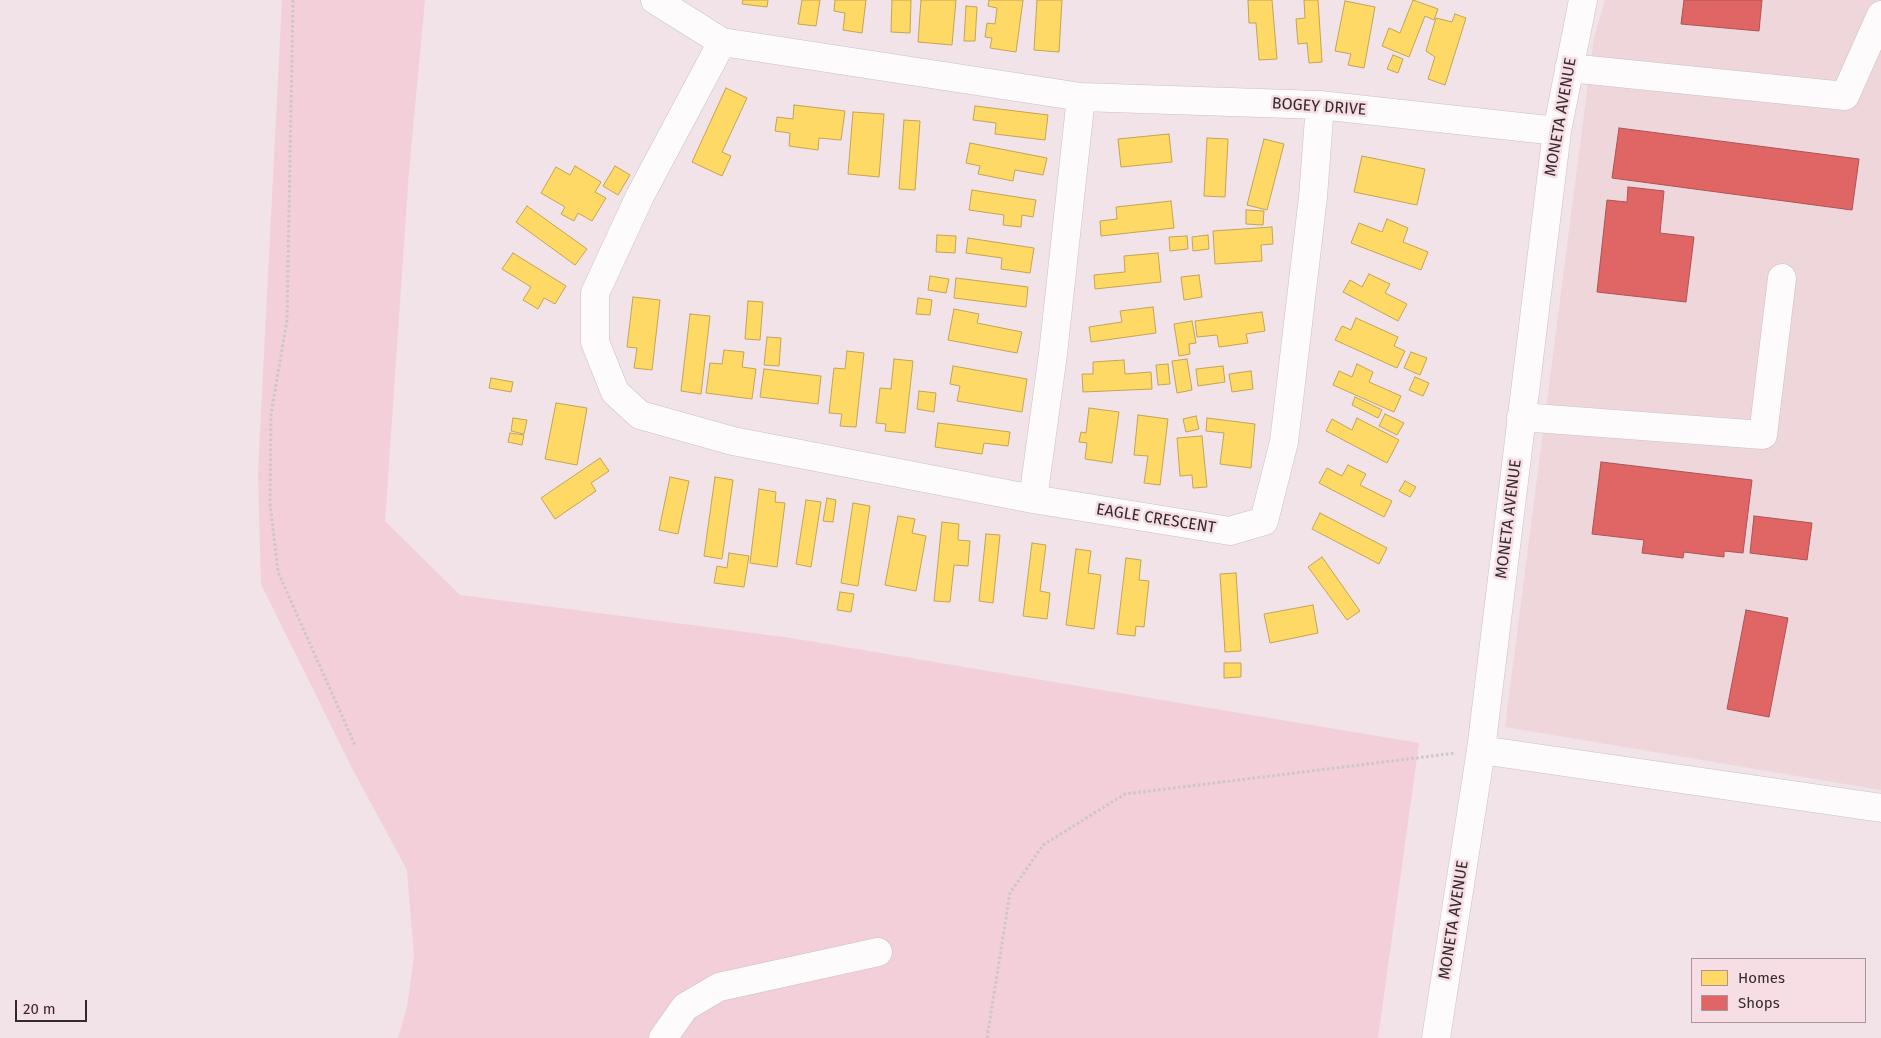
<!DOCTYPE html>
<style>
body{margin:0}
#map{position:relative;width:1881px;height:1038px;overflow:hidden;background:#f1e3e7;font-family:"Fira Sans",sans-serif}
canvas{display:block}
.legend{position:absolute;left:1691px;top:958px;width:175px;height:65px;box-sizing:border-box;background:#f7dde4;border:1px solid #a9959b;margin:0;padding:6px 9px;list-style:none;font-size:15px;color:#342a2d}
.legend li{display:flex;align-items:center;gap:10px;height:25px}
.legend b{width:25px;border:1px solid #a9959b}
.scale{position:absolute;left:15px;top:1000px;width:72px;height:22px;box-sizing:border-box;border:2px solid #342a2d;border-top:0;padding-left:6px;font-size:15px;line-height:18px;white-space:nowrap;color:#342a2d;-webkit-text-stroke:4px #f7dde4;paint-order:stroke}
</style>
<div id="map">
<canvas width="1881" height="1038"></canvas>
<ul class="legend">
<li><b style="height:14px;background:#ffd966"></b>Homes</li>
<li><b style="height:14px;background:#e06666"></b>Shops</li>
</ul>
<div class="scale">20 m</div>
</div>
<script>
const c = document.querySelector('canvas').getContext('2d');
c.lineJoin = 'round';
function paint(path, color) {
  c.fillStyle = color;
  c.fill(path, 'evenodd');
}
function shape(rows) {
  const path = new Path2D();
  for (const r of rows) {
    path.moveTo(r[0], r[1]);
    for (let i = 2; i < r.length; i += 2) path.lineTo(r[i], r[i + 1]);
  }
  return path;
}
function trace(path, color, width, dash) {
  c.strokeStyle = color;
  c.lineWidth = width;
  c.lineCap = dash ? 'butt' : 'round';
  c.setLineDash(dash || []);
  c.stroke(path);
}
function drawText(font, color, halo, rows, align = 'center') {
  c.font = font + ' "Fira Sans",sans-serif';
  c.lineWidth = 5;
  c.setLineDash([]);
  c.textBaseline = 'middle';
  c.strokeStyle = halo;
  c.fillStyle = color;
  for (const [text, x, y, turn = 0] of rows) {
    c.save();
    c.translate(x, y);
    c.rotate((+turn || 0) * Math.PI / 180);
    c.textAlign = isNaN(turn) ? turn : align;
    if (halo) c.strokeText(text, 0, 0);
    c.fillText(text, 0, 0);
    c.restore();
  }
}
const built = shape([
 [1605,0,1881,0,1881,790,1505,727,1594,37]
]);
const green = shape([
 [282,0,425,0,409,171,385,521,460,595,791,638,1419,743,1378,1038,398,1038,407,1007,414,956,407,870,352,768,261,584,258,473]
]);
const homes = shape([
 [743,0,768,0,767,7,742,4,743,0],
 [802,0,820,0,816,26,798,24,802,0],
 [835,0,866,0,862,33,843,30,845,13,834,11,835,0],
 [892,0,911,0,910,33,891,32,892,0],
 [921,0,956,0,952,45,918,42,921,0],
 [989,0,1023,0,1016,52,990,48,992,38,985,37,987,23,995,24,997,8,988,6,989,0],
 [1037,0,1062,0,1059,52,1034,50,1037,0],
 [1248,0,1272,0,1277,59,1259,60,1256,23,1249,23,1248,0],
 [1304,0,1318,0,1322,62,1309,63,1307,43,1298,44,1296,19,1305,18,1304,0],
 [1413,0,1438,9,1434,20,1425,16,1409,57,1382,46,1389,28,1400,33,1413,0],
 [1345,1,1375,7,1364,68,1348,65,1351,54,1335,51,1345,1],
 [966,6,977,7,975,41,964,41,966,6],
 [1455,14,1466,18,1445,85,1428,79,1435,57,1426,51,1436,18,1452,22,1455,14],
 [1393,55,1403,59,1398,73,1387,69,1393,55],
 [726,88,747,98,722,152,731,156,722,176,692,162,726,88],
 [794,105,845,111,841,140,819,138,818,150,789,146,790,133,775,131,777,117,793,119,794,105],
 [975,106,1048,115,1045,140,995,134,996,123,973,120,975,106],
 [853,112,884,114,879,177,848,174,853,112],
 [904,120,920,121,915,190,899,189,904,120],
 [1169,134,1172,162,1121,167,1118,139,1169,134],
 [1207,138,1228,139,1225,197,1204,196,1207,138],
 [1264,139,1284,144,1267,210,1247,205,1264,139],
 [970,143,1047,158,1043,175,1015,170,1013,181,978,174,980,166,966,163,970,143],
 [1362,156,1425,169,1417,205,1354,192,1362,156],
 [575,166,601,182,595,192,606,198,592,221,578,213,574,221,561,214,565,207,541,193,556,167,570,175,575,166],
 [615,166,630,175,618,195,603,186,615,166],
 [972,190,1036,200,1033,217,1022,215,1021,227,1003,225,1004,215,969,210,972,190],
 [1171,201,1174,228,1101,236,1100,221,1117,219,1116,207,1171,201],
 [527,206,587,249,575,265,516,222,527,206],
 [1246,210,1264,211,1263,225,1246,224,1246,210],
 [1387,219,1408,228,1403,242,1428,252,1421,270,1351,243,1359,223,1382,232,1387,219],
 [1272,227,1273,244,1261,245,1262,261,1215,264,1213,231,1272,227],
 [937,235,956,236,955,253,936,252,937,235],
 [1208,235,1209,249,1193,251,1192,237,1208,235],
 [1187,236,1188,249,1170,251,1169,237,1187,236],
 [968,238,1034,248,1030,273,1001,269,1002,258,966,253,968,238],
 [513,253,566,286,555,304,544,298,538,309,523,300,531,287,502,269,513,253],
 [1158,253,1161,282,1095,289,1094,275,1125,272,1124,256,1158,253],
 [1369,274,1390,284,1385,293,1407,304,1398,321,1343,292,1350,280,1362,287,1369,274],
 [1199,275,1202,297,1184,300,1181,277,1199,275],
 [930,276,949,279,946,293,928,290,930,276],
 [956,278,1028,287,1026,307,954,298,956,278],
 [633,297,660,300,652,370,634,368,637,348,627,347,633,297],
 [918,298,932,300,930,315,916,314,918,298],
 [748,301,763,302,760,340,745,339,748,301],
 [1153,307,1156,333,1091,342,1089,327,1122,322,1120,311,1153,307],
 [954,309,979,314,977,323,1022,332,1017,353,948,340,954,309],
 [1262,312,1265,331,1246,334,1248,343,1219,347,1217,335,1197,337,1195,321,1262,312],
 [690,314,710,316,701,394,681,391,690,314],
 [1356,318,1398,337,1394,346,1405,351,1397,368,1335,340,1342,326,1351,330,1356,318],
 [1192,321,1196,343,1189,344,1190,354,1179,356,1174,324,1192,321],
 [767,337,781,338,779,366,764,365,767,337],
 [724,350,744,352,742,367,756,369,752,399,706,393,710,363,722,364,724,350],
 [847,351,864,353,856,427,840,426,842,414,829,413,834,368,845,369,847,351],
 [1411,352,1427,358,1420,375,1404,368,1411,352],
 [894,359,913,361,905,433,885,431,886,424,876,423,880,388,891,389,894,359],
 [1187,359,1192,390,1177,393,1172,361,1187,359],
 [1124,360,1125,374,1151,372,1152,389,1083,392,1082,374,1093,374,1093,362,1124,360],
 [1168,364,1170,384,1158,385,1156,365,1168,364],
 [1357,364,1373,372,1369,382,1401,396,1394,412,1333,385,1339,371,1352,377,1357,364],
 [953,366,1027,379,1022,412,957,401,960,386,950,384,953,366],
 [1223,366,1225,382,1198,386,1196,369,1223,366],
 [764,369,821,376,818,404,760,397,764,369],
 [1251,371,1253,389,1232,392,1229,374,1251,371],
 [1415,377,1429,383,1423,396,1409,390,1415,377],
 [491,378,513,382,511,392,489,388,491,378],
 [919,391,936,393,934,412,917,409,919,391],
 [1355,397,1382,410,1378,418,1352,405,1355,397],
 [556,403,587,408,577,465,545,459,556,403],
 [1089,408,1119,412,1112,463,1085,459,1087,443,1079,442,1081,432,1086,433,1089,408],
 [1385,414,1404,423,1397,435,1379,426,1385,414],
 [1138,415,1168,419,1160,485,1144,483,1148,456,1134,455,1138,415],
 [1196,416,1199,429,1186,432,1183,419,1196,416],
 [513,418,527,420,524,434,511,431,513,418],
 [1207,418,1255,424,1251,468,1220,464,1224,433,1206,431,1207,418],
 [1357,418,1399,440,1387,463,1326,431,1332,419,1352,430,1357,418],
 [938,423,1010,432,1008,446,984,443,982,454,935,447,938,423],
 [510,433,524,435,522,445,508,442,510,433],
 [1202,436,1207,487,1193,488,1192,475,1180,476,1177,438,1202,436],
 [600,458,609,471,591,483,596,491,555,519,541,498,600,458],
 [1348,465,1366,474,1360,485,1392,501,1384,517,1319,483,1327,468,1342,476,1348,465],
 [670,477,689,481,678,534,659,530,670,477],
 [715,477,733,480,722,559,704,556,715,477],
 [1405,481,1416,487,1410,497,1399,491,1405,481],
 [759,489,776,492,775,502,785,503,777,567,750,563,759,489],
 [827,498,836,500,833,522,823,521,827,498],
 [806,500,821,502,811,567,796,564,806,500],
 [853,503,870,506,858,586,841,583,853,503],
 [1320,513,1387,548,1379,564,1312,529,1320,513],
 [898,516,915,519,912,533,926,536,916,591,885,585,898,516],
 [942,522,959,524,958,540,970,541,968,566,954,565,950,602,934,601,942,522],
 [986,534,1000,535,993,603,979,601,986,534],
 [1032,543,1046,545,1040,591,1050,593,1047,619,1023,616,1032,543],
 [1076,549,1091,551,1088,573,1101,575,1094,629,1066,625,1076,549],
 [729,553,749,556,744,587,714,583,717,566,727,568,729,553],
 [1322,557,1360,611,1347,620,1308,567,1322,557],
 [1126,558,1141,560,1139,580,1149,581,1144,627,1136,626,1135,636,1117,634,1126,558],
 [1236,573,1241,651,1225,652,1220,574,1236,573],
 [840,592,854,594,851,612,837,610,840,592],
 [1313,605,1318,633,1270,643,1264,614,1313,605],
 [1224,663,1241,663,1241,677,1224,678,1224,663]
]);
const shops = shape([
 [1684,0,1762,0,1759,31,1681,24,1684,0],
 [1619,128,1859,159,1852,210,1612,178,1619,128],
 [1628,187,1664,191,1660,233,1694,237,1686,302,1597,292,1607,200,1627,202,1628,187],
 [1601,462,1752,480,1743,553,1724,551,1724,557,1684,552,1683,558,1642,553,1644,540,1592,534,1601,462],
 [1754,516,1812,523,1807,560,1750,553,1754,516],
 [1746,610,1788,618,1769,717,1727,709,1746,610]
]);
const path = shape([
 [293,0,287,320,271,414,270,503,278,572,355,745],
 [987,1038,1010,893,1043,845,1125,794,1456,753]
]);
const minor = shape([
 [655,0,722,42,1081,97,1320,105,1557,131],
 [722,42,640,196,595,293,595,342,615,392,640,415,733,441,1033,499,1230,531,1264,521,1284,442,1313,197,1320,105],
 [1569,68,1845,96,1881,15],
 [1521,417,1763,435,1782,278],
 [1033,499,1053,354,1081,97],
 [1481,750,1881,808],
 [663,1038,685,1007,719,987,878,952],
 [1436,1038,1481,750,1557,131,1583,0]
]);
const streetNames = [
 ["BOGEY DRIVE",1319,107,4],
 ["MONETA AVENUE",1561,117,-80],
 ["EAGLE CRESCENT",1156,519,9],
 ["MONETA AVENUE",1509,519,-83],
 ["MONETA AVENUE",1454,920,-81]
];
paint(built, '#eed6db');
paint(green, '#f2cfd9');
paint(homes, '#ffd966');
trace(homes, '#c2a455', 1);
paint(shops, '#e06666');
trace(shops, '#ac5455', 1);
trace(minor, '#cac0c3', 29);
trace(path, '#cbc7c8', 3, [2.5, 2.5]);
trace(minor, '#fdfbfb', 28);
drawText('16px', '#342a2d', '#f7dde4', streetNames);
</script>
